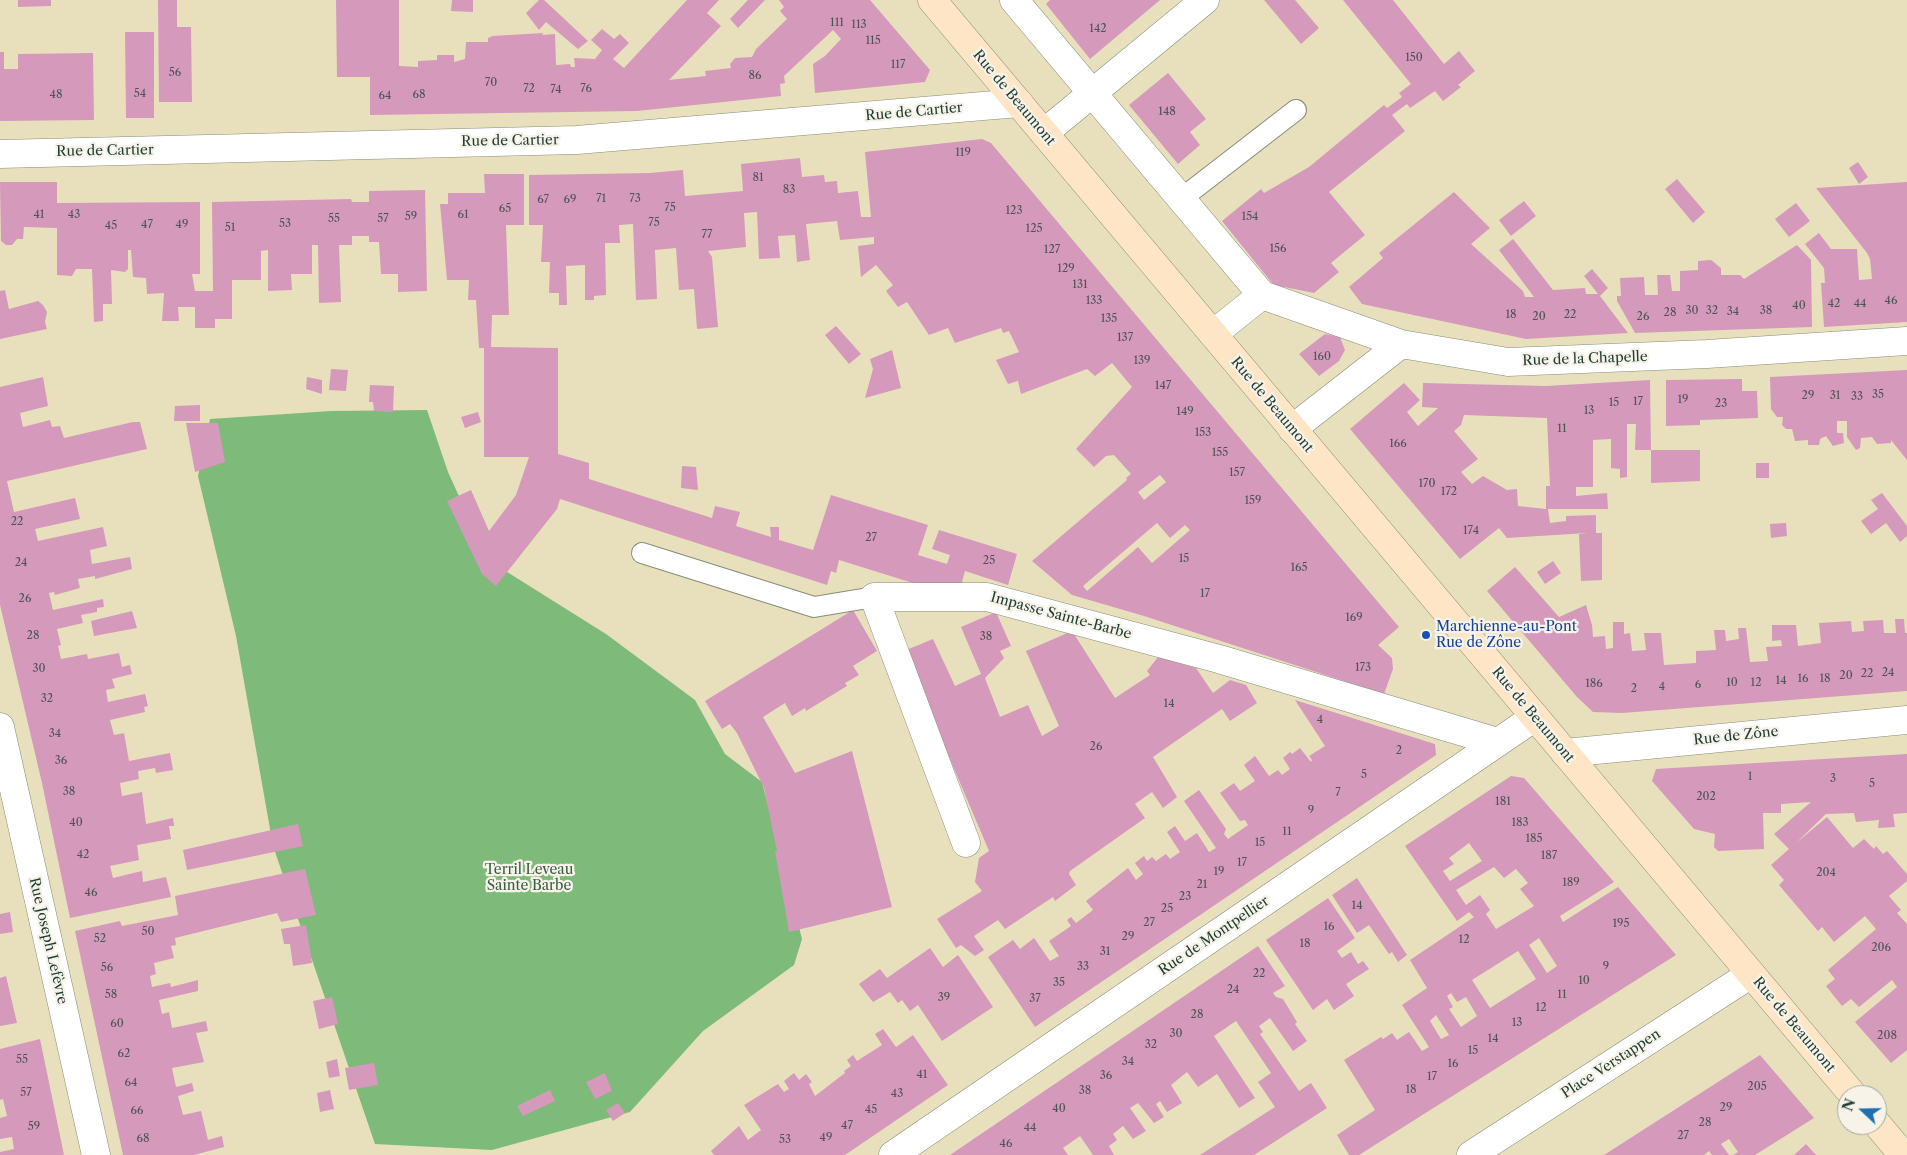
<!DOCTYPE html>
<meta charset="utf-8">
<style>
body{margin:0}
#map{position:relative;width:1907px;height:1155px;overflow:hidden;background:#e8e0bc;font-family:"Libre Caslon Text",serif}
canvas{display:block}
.north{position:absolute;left:1837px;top:1085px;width:50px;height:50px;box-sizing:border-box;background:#f7f3e8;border:1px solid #a1aaa0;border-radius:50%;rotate:291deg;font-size:14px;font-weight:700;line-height:20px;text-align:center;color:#1f3d34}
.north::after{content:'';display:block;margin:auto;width:18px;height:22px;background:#1f6fb2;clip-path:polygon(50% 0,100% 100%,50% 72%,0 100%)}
</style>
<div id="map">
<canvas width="1907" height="1155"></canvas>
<div class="north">N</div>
</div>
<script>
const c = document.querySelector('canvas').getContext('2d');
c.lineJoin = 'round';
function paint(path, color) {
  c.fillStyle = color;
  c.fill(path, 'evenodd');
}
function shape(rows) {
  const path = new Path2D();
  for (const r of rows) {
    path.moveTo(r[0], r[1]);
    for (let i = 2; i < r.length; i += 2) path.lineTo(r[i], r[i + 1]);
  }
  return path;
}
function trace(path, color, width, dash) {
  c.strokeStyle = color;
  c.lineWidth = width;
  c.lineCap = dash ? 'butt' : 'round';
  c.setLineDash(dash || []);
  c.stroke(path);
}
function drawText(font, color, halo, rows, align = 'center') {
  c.font = font + ' "Libre Caslon Text",serif';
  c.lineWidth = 4.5;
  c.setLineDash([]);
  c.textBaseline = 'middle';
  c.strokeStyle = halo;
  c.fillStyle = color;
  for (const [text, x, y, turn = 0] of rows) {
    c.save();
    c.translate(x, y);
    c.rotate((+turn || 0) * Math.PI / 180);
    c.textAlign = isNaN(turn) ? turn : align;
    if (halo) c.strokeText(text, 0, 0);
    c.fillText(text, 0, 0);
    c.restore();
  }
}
const forest = shape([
 [427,410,448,472,488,560,606,634,695,700,725,754,762,782,802,939,794,965,703,1031,630,1112,492,1150,375,1144,273,846,236,636,198,476,210,419,331,411]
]);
const building = shape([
 [18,0,51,0,51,6,18,7],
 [158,0,177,0,177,27,191,27,192,102,159,102],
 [336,0,399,0,399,66,418,67,418,61,437,60,437,55,454,55,454,62,465,59,466,42,488,42,488,38,493,36,543,33,542,35,555,34,556,65,570,64,571,67,575,67,574,58,595,59,602,50,591,40,602,29,614,39,620,34,629,43,613,59,624,68,687,0,719,0,707,13,721,26,669,80,706,76,705,71,731,68,730,64,735,58,752,57,756,49,787,19,780,11,784,7,779,0,870,0,930,70,925,82,815,93,813,64,825,56,841,39,833,30,784,76,785,83,780,84,781,96,637,111,370,115,370,77,337,77],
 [452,0,473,0,473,12,451,11],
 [539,0,544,0,588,41,578,49,546,22,539,30,526,13],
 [748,0,765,0,738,28,730,19],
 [1050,0,1160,0,1090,59,1046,4],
 [1264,0,1295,0,1319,28,1301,44],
 [1343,0,1393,0,1444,64,1459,51,1475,71,1458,85,1461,87,1443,101,1435,91,1410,108,1407,104,1392,115,1405,131,1329,192,1365,235,1331,263,1339,272,1314,293,1279,286,1276,288,1222,221,1261,189,1264,193,1309,167,1384,105,1387,108,1402,97,1399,93,1411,84],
 [125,32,154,32,154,118,126,118],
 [0,52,4,52,4,69,18,69,18,54,93,53,94,120,0,121],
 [1168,73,1206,119,1190,132,1200,145,1178,164,1129,105],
 [982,139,991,143,1399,627,1378,645,1392,658,1393,669,1384,694,1144,616,1072,595,1032,561,1127,480,1126,478,1131,474,1114,455,1106,456,1094,467,1076,449,1132,387,1112,363,1095,376,1087,369,1021,394,1018,381,1008,384,996,360,1019,352,1009,331,1003,333,1001,328,955,343,948,328,929,335,907,302,898,307,886,291,893,285,876,265,861,277,858,246,874,244,874,237,840,240,837,221,806,224,810,260,797,262,795,235,778,236,780,258,759,259,757,212,744,213,746,247,708,251,712,257,718,327,697,329,694,289,679,290,676,248,655,250,657,299,636,300,633,224,619,225,620,243,605,243,606,295,594,296,594,300,585,300,585,265,566,266,567,305,559,305,559,293,549,293,550,262,541,262,543,225,529,225,529,175,650,173,683,170,685,196,743,191,741,164,800,158,802,177,824,175,825,182,837,181,838,193,858,191,861,217,871,217,865,152],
 [1160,475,1166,482,1144,500,1138,492],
 [1157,523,1170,538,1185,525,1190,530,1152,563,1138,547,1087,591,1083,586],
 [1858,162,1868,177,1859,184,1849,168],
 [484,174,524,174,524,225,506,225,509,315,492,315,491,347,558,348,558,454,589,463,589,479,712,518,715,506,740,512,736,526,771,537,770,527,779,527,779,540,813,550,831,495,928,525,918,555,947,564,950,555,932,549,939,530,1017,554,1008,585,965,571,958,597,839,560,836,573,831,571,827,585,560,499,557,509,496,586,482,574,447,501,471,490,489,531,516,495,529,457,484,457,484,348,479,348,476,300,468,300,469,280,447,280,440,204,448,204,448,193,485,193],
 [1677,179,1705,212,1693,223,1665,189],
 [0,182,57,182,57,203,200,202,200,274,192,274,195,291,213,291,212,202,351,199,352,202,369,202,369,191,425,190,427,291,398,292,398,274,381,274,379,242,369,242,369,236,352,236,352,245,339,245,341,302,319,303,318,245,312,245,312,274,291,274,292,290,268,291,268,250,261,251,261,280,232,280,232,319,215,319,215,328,195,328,195,307,178,307,179,321,162,321,164,293,147,294,146,278,133,277,131,250,128,250,128,269,125,272,111,270,112,304,103,304,103,321,94,322,92,269,76,269,72,276,57,275,57,228,24,227,23,239,17,239,12,245,6,245,1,241],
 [1907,182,1907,322,1824,327,1821,283,1825,283,1824,268,1805,244,1819,233,1831,249,1857,249,1859,280,1872,279,1870,259,1867,253,1816,188],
 [1454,192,1490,228,1471,244,1523,291,1525,297,1534,297,1499,250,1513,239,1553,290,1585,288,1586,294,1598,294,1584,276,1592,269,1608,288,1600,296,1628,333,1526,339,1362,304,1349,287,1383,258,1379,253],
 [1524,201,1536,216,1511,236,1499,220],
 [1796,203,1810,221,1789,237,1775,219],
 [1797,245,1811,260,1812,327,1635,333,1617,301,1617,296,1621,296,1620,278,1644,277,1645,295,1658,295,1657,275,1670,275,1672,291,1680,291,1680,271,1698,270,1698,261,1711,260,1721,268,1721,275,1740,275,1744,279],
 [5,290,9,309,38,301,43,305,47,312,45,322,47,329,0,339,0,291],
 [836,326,861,354,849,364,825,335],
 [1325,334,1340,337,1345,350,1339,361,1319,376,1299,354],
 [892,350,901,388,865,398,873,369,870,359],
 [331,369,348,370,346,391,329,390],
 [1907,370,1907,460,1891,440,1891,443,1877,444,1872,437,1861,438,1860,448,1856,450,1847,437,1847,421,1837,421,1837,433,1843,433,1844,443,1833,446,1826,436,1820,439,1819,445,1808,445,1808,440,1795,441,1792,429,1786,429,1782,425,1783,417,1777,417,1771,409,1770,377],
 [43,377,48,406,20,413,23,427,50,420,52,427,60,426,64,438,133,422,140,422,147,449,7,481,14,512,75,498,80,519,35,529,38,541,103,527,107,546,90,550,92,564,130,557,132,569,95,579,95,576,78,579,80,588,55,595,54,592,49,593,53,610,103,599,104,607,97,608,97,612,81,615,83,623,57,629,61,645,58,646,61,659,87,654,88,659,119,653,122,667,130,665,132,674,112,679,115,688,106,690,108,702,145,694,148,706,144,707,145,712,110,720,114,735,124,733,129,761,170,753,173,770,156,773,155,768,138,771,139,779,120,783,122,796,142,792,146,824,173,818,174,826,169,826,171,839,137,845,139,860,110,866,113,878,142,871,143,882,166,877,171,897,70,918,42,783,0,605,0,387],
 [307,377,322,380,322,394,306,389],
 [1742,379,1742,391,1757,391,1758,418,1700,420,1700,425,1666,426,1666,380],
 [1650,380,1651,450,1635,450,1636,424,1627,424,1627,477,1620,478,1620,469,1611,468,1611,439,1593,440,1593,487,1576,487,1576,496,1607,493,1608,509,1548,509,1550,523,1566,521,1566,516,1596,515,1596,533,1602,533,1602,580,1581,581,1579,534,1587,533,1507,538,1499,528,1460,559,1350,429,1404,383,1420,400,1407,412,1418,426,1438,408,1422,407,1423,383,1546,386],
 [1464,415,1547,418,1550,486,1546,486,1546,509,1518,506,1517,489,1507,490,1483,476,1472,484,1461,472,1478,459,1454,431,1461,425],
 [370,385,394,386,393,412,374,411,373,402,369,402],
 [200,405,200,421,174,421,175,406],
 [478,412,481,422,465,428,461,417],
 [186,423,218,423,225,462,195,472],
 [1651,450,1700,450,1700,481,1651,483],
 [1756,463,1769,463,1769,478,1756,478],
 [682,466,696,467,698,490,681,488],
 [1882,493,1907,526,1907,536,1900,542,1886,523,1871,534,1861,521,1878,509,1871,500],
 [1786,523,1787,536,1771,538,1770,524],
 [1553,561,1561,573,1545,584,1537,572],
 [1515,567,1559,617,1586,605,1592,625,1593,637,1605,636,1606,649,1613,648,1613,622,1624,622,1624,634,1630,633,1632,651,1646,650,1644,633,1661,633,1664,665,1696,663,1696,651,1716,650,1714,630,1725,630,1726,641,1739,639,1738,628,1746,628,1750,662,1768,661,1766,647,1782,646,1781,640,1772,641,1772,625,1796,625,1798,646,1821,643,1819,623,1851,621,1852,632,1864,631,1863,621,1883,620,1884,633,1896,633,1895,619,1904,619,1905,633,1907,633,1907,691,1622,713,1593,712,1577,697,1487,591],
 [853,610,877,651,853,666,859,675,845,683,847,686,806,711,805,708,792,716,785,703,763,717,795,773,852,751,892,907,789,932,775,851,777,851,764,788,737,733,730,724,722,729,705,701],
 [132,611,137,628,94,636,91,621],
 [996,612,1011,646,1000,651,1004,658,985,678,1000,717,1028,705,1042,736,1059,726,1026,651,1072,631,1115,698,1150,675,1147,671,1158,657,1196,668,1213,693,1230,680,1246,685,1257,703,1230,721,1222,709,1153,757,1177,797,1163,808,1152,792,1135,804,1145,818,1070,871,1069,874,1076,885,1055,901,1053,897,1005,929,998,920,974,936,984,950,975,956,961,945,956,948,937,919,982,891,975,882,979,858,989,851,904,651,933,639,955,686,981,674,961,627],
 [1295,700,1435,744,1436,755,1035,1027,988,957,1013,940,1020,949,1034,938,1050,961,1059,956,1049,941,1071,926,1067,920,1071,917,1076,923,1093,910,1086,901,1128,868,1136,880,1143,874,1135,863,1144,856,1147,861,1152,857,1156,861,1166,854,1170,859,1180,852,1167,832,1175,826,1185,841,1197,833,1209,852,1216,848,1184,801,1199,790,1226,829,1224,834,1228,839,1248,825,1245,820,1240,821,1220,793,1234,783,1240,791,1255,781,1244,765,1255,756,1269,776,1278,770,1282,775,1290,769,1283,758,1290,752,1292,754,1300,748,1311,762,1312,760,1309,756,1325,746],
 [1907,754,1907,813,1893,814,1895,827,1878,828,1879,820,1856,822,1854,813,1826,814,1796,843,1827,817,1853,848,1864,839,1874,849,1876,846,1883,854,1887,851,1907,874,1907,881,1889,896,1901,910,1897,913,1907,924,1907,1050,1891,1063,1855,1022,1897,987,1892,980,1859,1007,1851,999,1842,1006,1826,986,1835,979,1828,970,1876,929,1865,916,1834,942,1822,927,1818,931,1779,885,1784,880,1771,865,1789,849,1774,834,1811,802,1781,804,1781,813,1763,813,1764,849,1718,851,1714,847,1715,834,1694,829,1652,781,1656,769],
 [1511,776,1524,778,1614,882,1560,916,1563,922,1618,887,1676,955,1359,1155,1349,1155,1337,1135,1375,1110,1344,1060,1381,1037,1383,1039,1392,1033,1397,1040,1409,1032,1422,1051,1429,1047,1402,1005,1427,988,1410,960,1474,917,1469,912,1457,921,1405,846],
 [1469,843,1482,861,1450,881,1443,871,1454,864,1449,858],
 [1494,867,1504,878,1516,869,1528,883,1520,889,1534,906,1496,929,1486,914,1490,910,1480,895,1466,905,1456,890],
 [1539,938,1557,966,1547,973,1529,945],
 [1518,951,1536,979,1490,1008,1472,980],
 [1451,993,1457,1002,1466,997,1477,1016,1461,1027,1449,1009,1453,1007,1447,996],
 [1436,1015,1449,1035,1441,1039,1430,1021],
 [298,824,303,846,187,870,183,850],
 [305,869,316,915,281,922,277,913,175,938,176,945,171,946,174,958,154,963,156,974,150,976,152,987,170,983,171,987,198,980,198,991,159,1000,162,1014,169,1012,172,1028,206,1021,208,1031,196,1033,204,1062,172,1068,176,1087,192,1083,194,1091,178,1096,183,1115,201,1111,208,1140,222,1136,224,1147,194,1155,123,1155,75,931,120,921,122,926,178,915,175,896],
 [1357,878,1407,955,1398,962,1392,952,1389,954,1369,925,1357,933,1332,895],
 [1328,898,1355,938,1337,951,1342,958,1351,952,1358,964,1363,961,1369,969,1346,984,1354,996,1334,1010,1327,999,1313,1010,1266,940],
 [10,912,13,932,0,934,0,914],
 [306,925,312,963,293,966,290,944,284,944,281,929],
 [1258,946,1285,986,1273,993,1276,997,1283,999,1297,1022,1295,1024,1307,1041,1293,1051,1270,1018,1259,1026,1263,1032,1260,1034,1299,1091,1311,1083,1327,1108,1254,1155,1200,1155,1275,1107,1258,1082,1271,1073,1236,1021,1214,1036,1255,1098,1239,1108,1217,1074,1198,1087,1187,1072,1171,1085,1182,1103,1167,1112,1160,1101,1156,1104,1164,1117,1154,1123,1138,1103,1130,1108,1146,1131,1133,1139,1123,1126,1113,1134,1117,1140,1109,1146,1114,1155,1093,1155,1080,1136,1063,1148,1068,1155,950,1155],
 [930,948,943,967,958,955,993,1007,942,1041,918,1005,910,1011,902,1000,898,1003,890,992,873,1002,859,984,880,969,887,978],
 [6,976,17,1023,0,1026,0,978],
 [332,997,338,1024,319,1029,313,1001],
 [883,1029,896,1047,913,1035,948,1085,845,1155,714,1155,711,1151,739,1126,748,1140,761,1130,744,1105,778,1084,784,1092,789,1089,784,1081,794,1073,799,1080,806,1074,812,1082,809,1084,815,1096,845,1073,844,1071,851,1066,847,1060,853,1055,857,1061,882,1045,875,1034],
 [40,1039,64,1155,0,1155,0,1152,14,1149,12,1137,0,1139,0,1118,7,1116,3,1099,0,1100,0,1049],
 [1760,1055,1814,1118,1755,1155,1733,1155,1738,1152,1729,1139,1721,1144,1729,1155,1712,1155,1709,1151,1704,1155,1604,1155],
 [337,1059,340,1076,329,1078,326,1062],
 [374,1063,378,1085,349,1090,345,1068],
 [605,1073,612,1091,595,1099,586,1082],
 [330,1090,334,1109,320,1112,317,1093],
 [550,1090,555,1101,523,1116,517,1106],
 [618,1103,625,1113,613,1121,606,1110],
 [1806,1144,1816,1155,1794,1155]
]);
const lane = shape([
 [1181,199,1296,110],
 [642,553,814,607,874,597]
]);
const street = shape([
 [1014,0,1262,295,1401,344,1508,362,1707,354,1907,341],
 [1044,133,1205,0],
 [0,154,577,140,1019,103],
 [1213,334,1262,295],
 [1292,429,1401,344],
 [0,727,96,1155],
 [1565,753,1907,720],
 [966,843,874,597,987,597,1219,659,1497,742],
 [893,1155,1535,717],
 [1471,1155,1751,974]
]);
const secondary = shape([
 [932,0,1853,1095],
 [1877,1124,1903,1155]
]);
const markers = [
 [1426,635,5,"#1a4fb4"]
];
const numberNames = [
 ["111",837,23],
 ["113",859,25],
 ["142",1098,29],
 ["115",873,41],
 ["150",1414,58],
 ["117",898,65],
 ["56",175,73],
 ["86",755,76],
 ["70",491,83],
 ["72",529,89],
 ["76",586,89],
 ["74",556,90],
 ["54",140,94],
 ["48",56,95],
 ["68",419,95],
 ["64",385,96],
 ["148",1167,112],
 ["119",963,153],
 ["81",758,178],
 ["83",789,190],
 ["71",601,199],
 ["73",635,199],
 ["67",543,200],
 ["69",570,200],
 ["75",670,208],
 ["65",505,209],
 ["123",1014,211],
 ["41",39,215],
 ["43",74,215],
 ["61",463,215],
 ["59",411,217],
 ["154",1250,217],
 ["55",334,219],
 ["57",383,219],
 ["75",654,223],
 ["53",285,224],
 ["47",147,225],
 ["49",182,225],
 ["45",111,226],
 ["51",230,228],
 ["125",1034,229],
 ["77",707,235],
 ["156",1278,249],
 ["127",1052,250],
 ["129",1066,269],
 ["131",1080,285],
 ["133",1094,301],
 ["46",1891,301],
 ["42",1834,304],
 ["44",1860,304],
 ["40",1799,306],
 ["30",1692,311],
 ["32",1712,311],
 ["38",1766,311],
 ["34",1733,312],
 ["28",1670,313],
 ["18",1511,315],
 ["22",1570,315],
 ["20",1539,317],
 ["26",1643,317],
 ["135",1109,319],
 ["137",1125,338],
 ["160",1322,357],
 ["139",1142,361],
 ["147",1163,386],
 ["35",1878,395],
 ["29",1808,396],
 ["31",1835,396],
 ["33",1857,397],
 ["19",1683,400],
 ["17",1638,402],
 ["15",1614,403],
 ["23",1721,404],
 ["13",1589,411],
 ["149",1185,412],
 ["11",1562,429],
 ["153",1203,433],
 ["166",1398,444],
 ["155",1220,453],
 ["157",1237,473],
 ["170",1427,484],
 ["172",1449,492],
 ["159",1253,501],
 ["22",17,522],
 ["174",1471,531],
 ["27",871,538],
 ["15",1184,559],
 ["25",989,561],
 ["24",21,563],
 ["165",1299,568],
 ["17",1205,594],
 ["26",25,599],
 ["169",1354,618],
 ["28",33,636],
 ["38",986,637],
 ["173",1363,668],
 ["30",39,669],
 ["24",1888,673],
 ["22",1867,674],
 ["20",1846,676],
 ["16",1803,679],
 ["18",1825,679],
 ["14",1781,681],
 ["10",1732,683],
 ["12",1756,683],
 ["186",1594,684],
 ["6",1698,685],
 ["4",1662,687],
 ["2",1634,689],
 ["32",47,699],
 ["14",1169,704],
 ["4",1320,720],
 ["34",55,734],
 ["26",1096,747],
 ["2",1399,751],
 ["36",61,761],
 ["5",1364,775],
 ["1",1750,777],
 ["3",1833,779],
 ["5",1872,784],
 ["38",69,792],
 ["7",1338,793],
 ["202",1706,797],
 ["181",1503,802],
 ["9",1311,811],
 ["40",76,823],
 ["183",1520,823],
 ["11",1287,832],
 ["185",1534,839],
 ["15",1260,843],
 ["42",83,855],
 ["187",1549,856],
 ["17",1242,863],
 ["19",1219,872],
 ["204",1826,873],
 ["189",1571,883],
 ["21",1202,885],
 ["46",91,893],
 ["23",1185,897],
 ["14",1357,906],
 ["25",1167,909],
 ["27",1149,923],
 ["195",1621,924],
 ["16",1329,927],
 ["50",148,932],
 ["29",1128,937],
 ["52",100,939],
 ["12",1464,940],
 ["18",1305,944],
 ["206",1881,948],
 ["31",1105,952],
 ["33",1083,967],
 ["9",1606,967],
 ["56",107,968],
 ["22",1259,974],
 ["10",1584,981],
 ["35",1059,983],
 ["24",1233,990],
 ["58",111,995],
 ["11",1562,995],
 ["39",944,998],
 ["37",1035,999],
 ["12",1541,1008],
 ["28",1197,1015],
 ["13",1517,1023],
 ["60",117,1024],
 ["30",1176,1034],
 ["208",1887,1036],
 ["14",1493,1039],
 ["32",1151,1045],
 ["15",1473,1051],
 ["62",124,1054],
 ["55",22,1060],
 ["34",1128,1062],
 ["16",1453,1064],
 ["41",922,1075],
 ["36",1106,1076],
 ["17",1432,1077],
 ["64",131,1083],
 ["205",1757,1087],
 ["18",1411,1090],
 ["38",1085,1091],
 ["57",26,1093],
 ["43",897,1094],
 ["29",1726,1108],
 ["40",1059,1109],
 ["45",871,1110],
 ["66",137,1111],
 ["28",1705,1123],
 ["47",847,1126],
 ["59",34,1127],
 ["44",1030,1128],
 ["27",1683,1136],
 ["49",826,1138],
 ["68",143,1139],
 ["53",785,1140],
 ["46",1006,1144]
];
const streetNames = [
 ["Rue de Beaumont",1014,98,50],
 ["Rue de Cartier",914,112,-5],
 ["Rue de Cartier",510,141,-1],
 ["Rue de Cartier",105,151,-1],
 ["Rue de la Chapelle",1585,359,-2],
 ["Rue de Beaumont",1272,405,50],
 ["Impasse Sainte-Barbe",1061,616,15],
 ["Rue de Beaumont",1533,715,50],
 ["Rue de Zône",1736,736,-6],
 ["Rue de Montpellier",1214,936,-34],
 ["Rue Joseph Lefèvre",48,941,77],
 ["Rue de Beaumont",1794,1025,50],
 ["Place Verstappen",1611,1064,-33]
];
const transitNames = [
 ["Marchienne-au-Pont",1436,627],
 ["Rue de Zône",1436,643]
];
const parkNames = [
 ["Terril Leveau",529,870],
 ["Sainte Barbe",529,886]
];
paint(forest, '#7ebb7a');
paint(building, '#d599bc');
trace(lane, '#848e78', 22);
trace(street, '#848e78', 29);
trace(secondary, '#848e78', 29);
trace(lane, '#fff', 20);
trace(street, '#fff', 28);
trace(secondary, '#fde5c5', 28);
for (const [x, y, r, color] of markers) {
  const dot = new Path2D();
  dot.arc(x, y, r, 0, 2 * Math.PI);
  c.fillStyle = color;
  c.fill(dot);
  trace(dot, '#f7f3e8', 2);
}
drawText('11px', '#4c5456', null, numberNames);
drawText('14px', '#1f3d34', '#f7f3e8', streetNames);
drawText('14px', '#164399', '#f7f3e8', transitNames, 'left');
drawText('14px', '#385d46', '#f7f3e8', parkNames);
</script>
